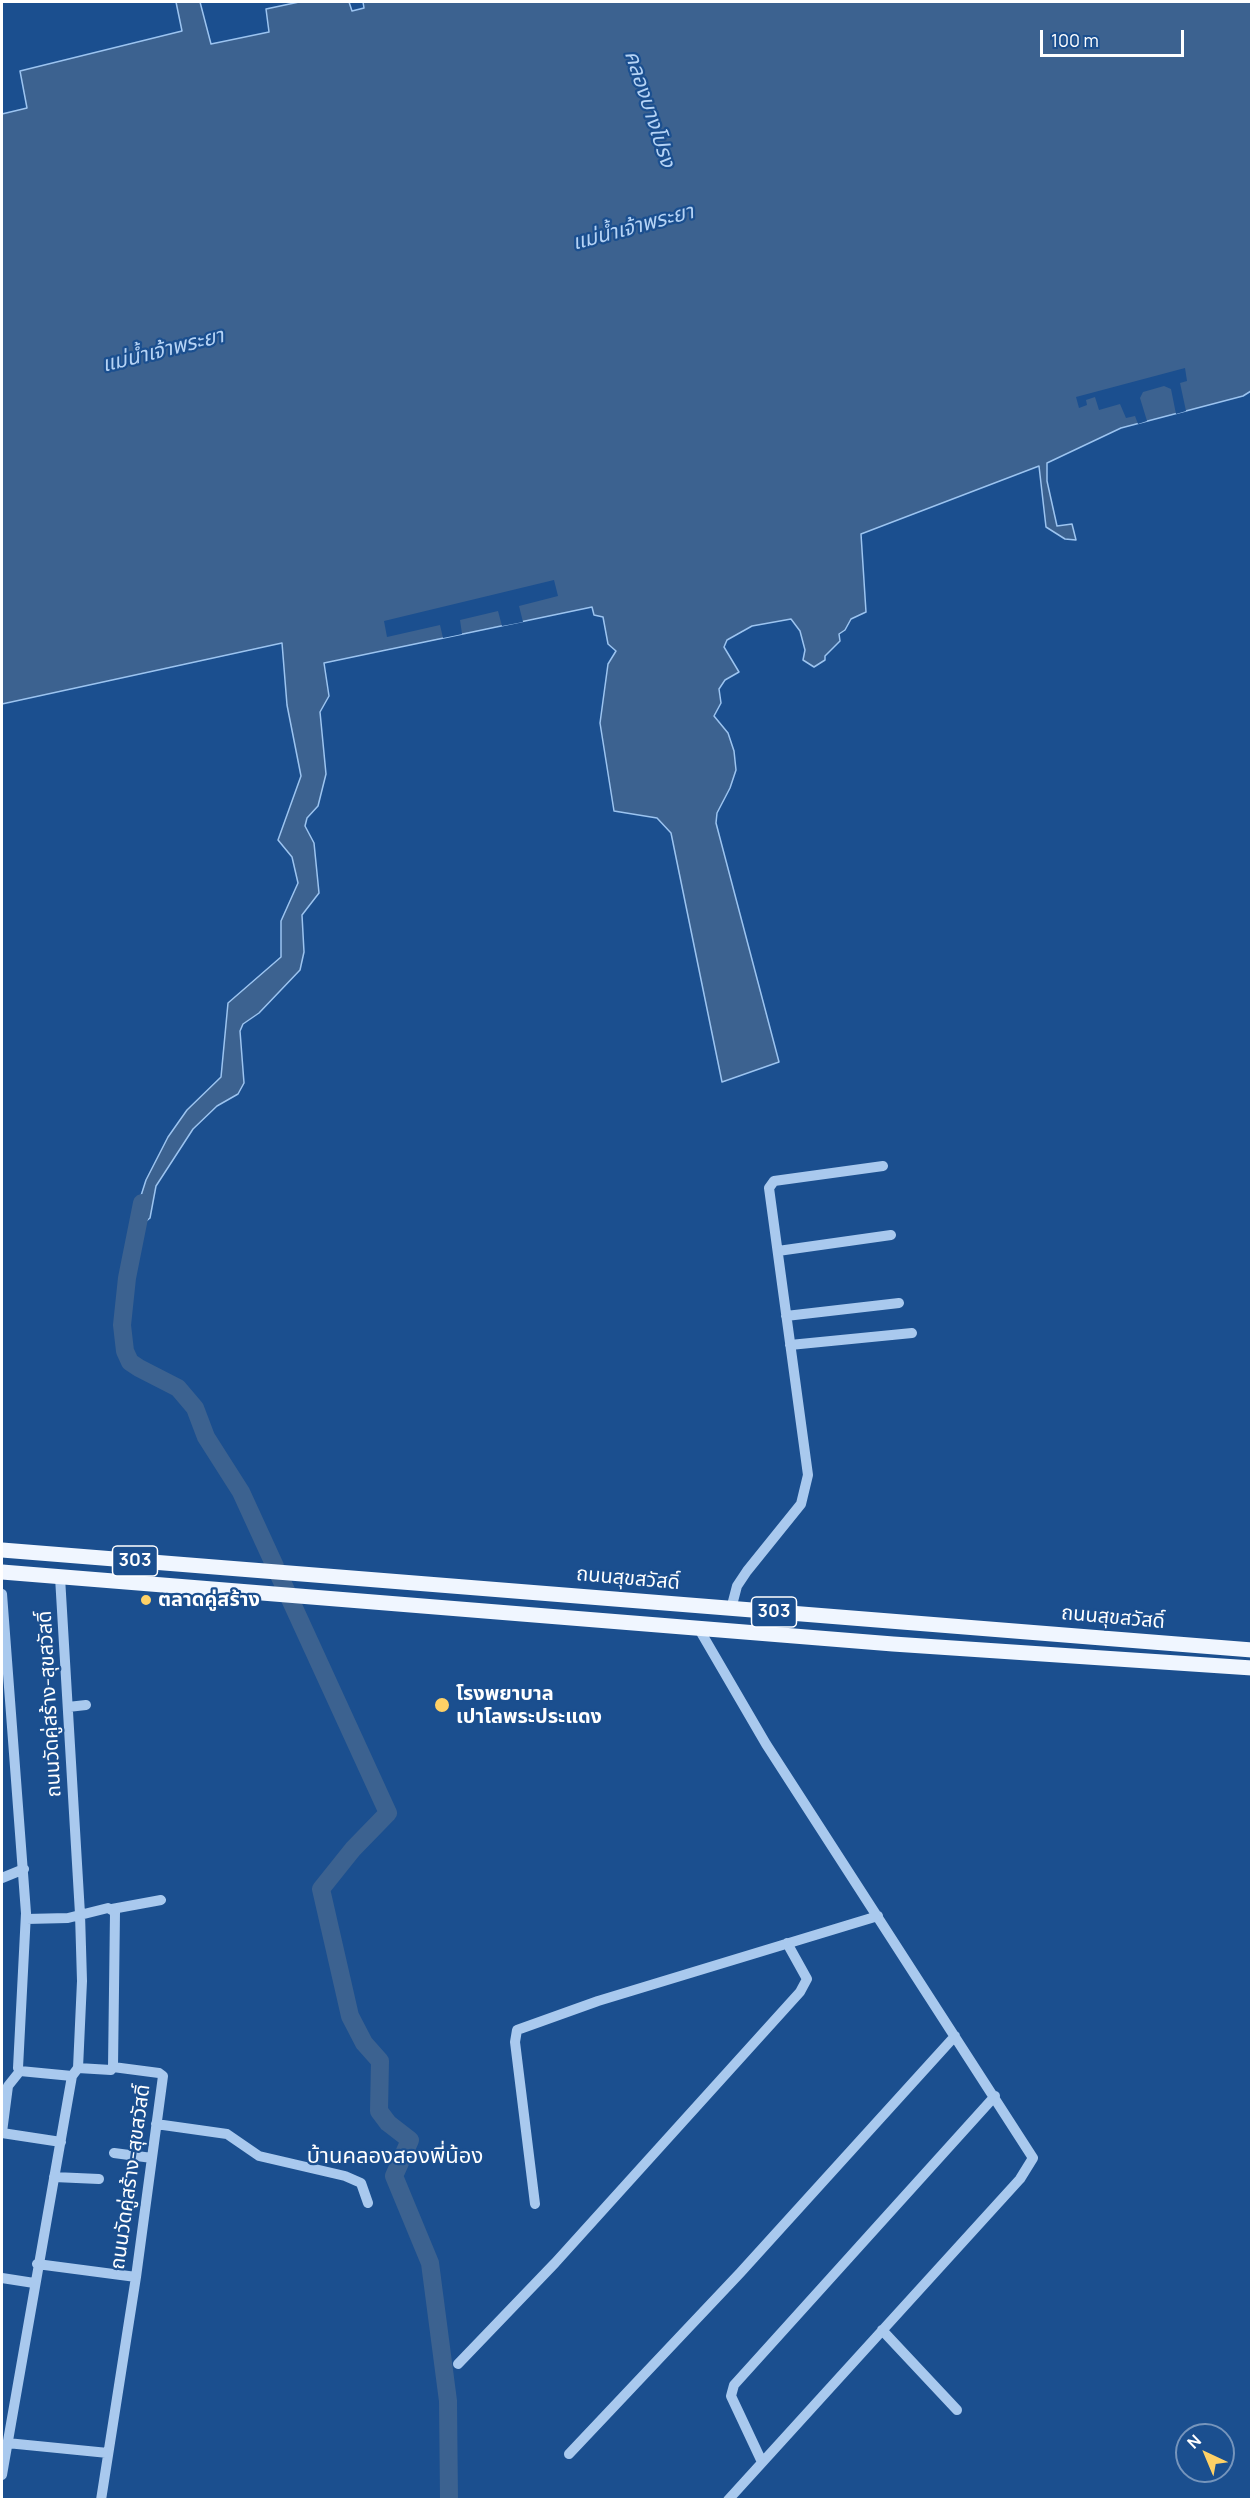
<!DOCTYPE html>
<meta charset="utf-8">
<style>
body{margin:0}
#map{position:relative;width:1253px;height:2501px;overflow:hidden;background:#1b4f8f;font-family:Manrope,sans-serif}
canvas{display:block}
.frame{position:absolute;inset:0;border:3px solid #fff;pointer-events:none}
.north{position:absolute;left:1175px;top:2423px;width:60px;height:60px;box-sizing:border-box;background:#1b4f8f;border:2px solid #7695bc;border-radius:50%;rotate:316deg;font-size:16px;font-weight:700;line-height:24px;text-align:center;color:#fff}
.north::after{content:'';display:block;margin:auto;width:21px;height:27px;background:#ffd166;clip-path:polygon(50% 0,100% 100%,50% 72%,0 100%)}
.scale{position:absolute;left:1040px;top:30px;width:144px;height:27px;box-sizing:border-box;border:3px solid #fff;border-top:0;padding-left:8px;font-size:18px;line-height:21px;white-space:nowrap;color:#fff;-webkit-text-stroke:4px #1b4f8f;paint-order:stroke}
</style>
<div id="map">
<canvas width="1253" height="2501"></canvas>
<div class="frame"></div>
<div class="north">N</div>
<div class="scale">100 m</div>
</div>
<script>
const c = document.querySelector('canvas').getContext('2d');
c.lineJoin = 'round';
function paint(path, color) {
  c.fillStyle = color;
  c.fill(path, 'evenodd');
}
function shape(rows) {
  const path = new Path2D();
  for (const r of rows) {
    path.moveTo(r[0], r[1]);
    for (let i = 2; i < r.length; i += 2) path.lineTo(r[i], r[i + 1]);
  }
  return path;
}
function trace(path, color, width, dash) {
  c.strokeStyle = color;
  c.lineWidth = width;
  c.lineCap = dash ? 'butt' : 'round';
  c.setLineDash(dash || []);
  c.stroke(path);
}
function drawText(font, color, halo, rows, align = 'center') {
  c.font = font + ' Manrope,"Noto Sans Thai",sans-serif';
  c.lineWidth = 4.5;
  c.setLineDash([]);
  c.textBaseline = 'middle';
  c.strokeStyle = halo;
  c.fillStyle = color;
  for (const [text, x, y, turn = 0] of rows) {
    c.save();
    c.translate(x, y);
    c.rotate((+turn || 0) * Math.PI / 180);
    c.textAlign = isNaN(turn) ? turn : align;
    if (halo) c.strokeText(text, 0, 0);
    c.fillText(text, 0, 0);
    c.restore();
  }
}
const water = shape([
 [176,2,200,2,211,44,269,32,266,9,299,2,349,2,352,11,364,8,363,2,1251,2,1251,391,1243,396,1121,428,1047,463,1047,481,1057,526,1072,524,1076,540,1065,539,1046,527,1039,466,861,534,866,612,851,619,845,630,839,634,840,641,825,656,825,660,814,667,803,660,805,650,800,631,791,619,752,626,727,640,724,647,739,672,725,680,719,689,721,703,714,716,728,733,734,751,736,770,730,788,717,813,716,823,779,1062,722,1082,671,833,657,818,614,811,600,723,608,664,616,651,608,644,603,617,594,615,592,607,324,663,329,696,320,712,326,774,318,806,307,818,305,826,314,843,319,893,302,915,304,952,300,970,259,1013,243,1024,240,1031,244,1083,238,1094,217,1106,193,1129,156,1186,150,1218,138,1228,131,1227,146,1180,168,1137,187,1110,221,1077,228,1003,281,957,281,921,298,883,292,857,278,840,301,776,287,705,282,643,2,704,2,114,27,108,20,71,182,31,176,2]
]);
const pier = shape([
 [1185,368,1187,381,1180,383,1186,411,1176,414,1171,389,1164,386,1143,392,1140,398,1147,421,1138,424,1135,416,1126,418,1120,404,1099,410,1095,397,1086,400,1087,405,1079,408,1076,397],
 [554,580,558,596,519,606,523,622,502,626,498,611,460,620,462,634,443,638,440,625,387,637,384,621]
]);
const river = shape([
 [142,1203,127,1278,122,1325,125,1351,130,1362,139,1368,178,1388,195,1408,206,1437,241,1492,388,1813,353,1849,321,1889,350,2016,364,2043,380,2061,379,2111,388,2123,410,2140,394,2176,430,2263,448,2401,449,2500]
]);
const minor = shape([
 [778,1251,891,1235],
 [786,1316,899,1303],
 [790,1345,912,1333],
 [2,1594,26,1913,18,2068,20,2071,72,2076],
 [731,1609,737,1586,747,1571,801,1504,808,1475,769,1188,774,1181,883,1166],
 [699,1629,766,1744,1033,2158,1020,2179,728,2500],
 [68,1707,86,1705],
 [2,1878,24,1869],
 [112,1909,161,1900],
 [26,1919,68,1918,108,1908,115,1912,113,2067],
 [78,2068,111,2070,113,2067,159,2073,163,2076,136,2277,101,2500],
 [156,2124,227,2134,259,2156,345,2176,361,2183,368,2203],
 [2,2132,8,2086,20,2071],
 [2,2133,61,2142],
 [114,2153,152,2158],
 [54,2177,99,2179],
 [535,2204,515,2042,517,2030,598,2001,878,1916],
 [37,2264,136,2277],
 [2,2278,34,2283],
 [882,2330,957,2410],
 [458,2364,555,2263,800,1992,807,1979,787,1943],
 [7,2443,108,2453],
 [569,2454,740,2273,955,2036],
 [762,2462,731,2396,734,2385,995,2096],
 [2,2475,72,2076,78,2068,82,1981,80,1914,60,1577]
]);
const major = shape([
 [2,1550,1252,1650],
 [2,1572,893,1644,1252,1668]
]);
const markers = [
 [146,1600,6,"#ffd166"],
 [442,1705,8,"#ffd166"]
];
const shields = [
 [135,1561,45],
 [774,1612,45]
];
const shieldNames = [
 ["303",135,1561],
 ["303",774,1612]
];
const streetNames = [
 ["ถนนสุขสวัสดิ์",628,1579,5],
 ["ถนนสุขสวัสดิ์",1113,1618,5],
 ["ถนนวัดคู่สร้าง-สุขสวัสดิ์",50,1704,-93],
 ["ถนนวัดคู่สร้าง-สุขสวัสดิ์",131,2177,-82]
];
const poiNames = [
 ["ตลาดคู่สร้าง",158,1600],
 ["โรงพยาบาล",456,1694],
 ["เปาโลพระประแดง",456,1717]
];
const waterNames = [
 ["คลองบางโปรง",649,109,72],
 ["แม่น้ำเจ้าพระยา",633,228,-15],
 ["แม่น้ำเจ้าพระยา",163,351,-14]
];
const quarterNames = [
 ["บ้านคลองสองพี่น้อง",395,2157]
];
paint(water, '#3c6290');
trace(water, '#9cc4f0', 1.5);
paint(pier, '#1b4f8f');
trace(river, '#3c6290', 18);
trace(minor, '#a9c9ee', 10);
trace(major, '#f0f6ff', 15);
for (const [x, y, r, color] of markers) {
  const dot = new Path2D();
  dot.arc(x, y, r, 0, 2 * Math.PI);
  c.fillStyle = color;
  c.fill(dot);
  trace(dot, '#1b4f8f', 2);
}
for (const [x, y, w] of shields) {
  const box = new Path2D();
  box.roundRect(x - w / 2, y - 15, w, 30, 4.5);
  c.fillStyle = '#1b4f8f';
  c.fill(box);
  trace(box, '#fff', 1.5);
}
drawText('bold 18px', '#fff', null, shieldNames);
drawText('20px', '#fff', '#1b4f8f', streetNames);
drawText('bold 20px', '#fff', '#1b4f8f', poiNames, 'left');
drawText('italic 21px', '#b5d3f5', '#1b4f8f', waterNames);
drawText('22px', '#fff', '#1b4f8f', quarterNames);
</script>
